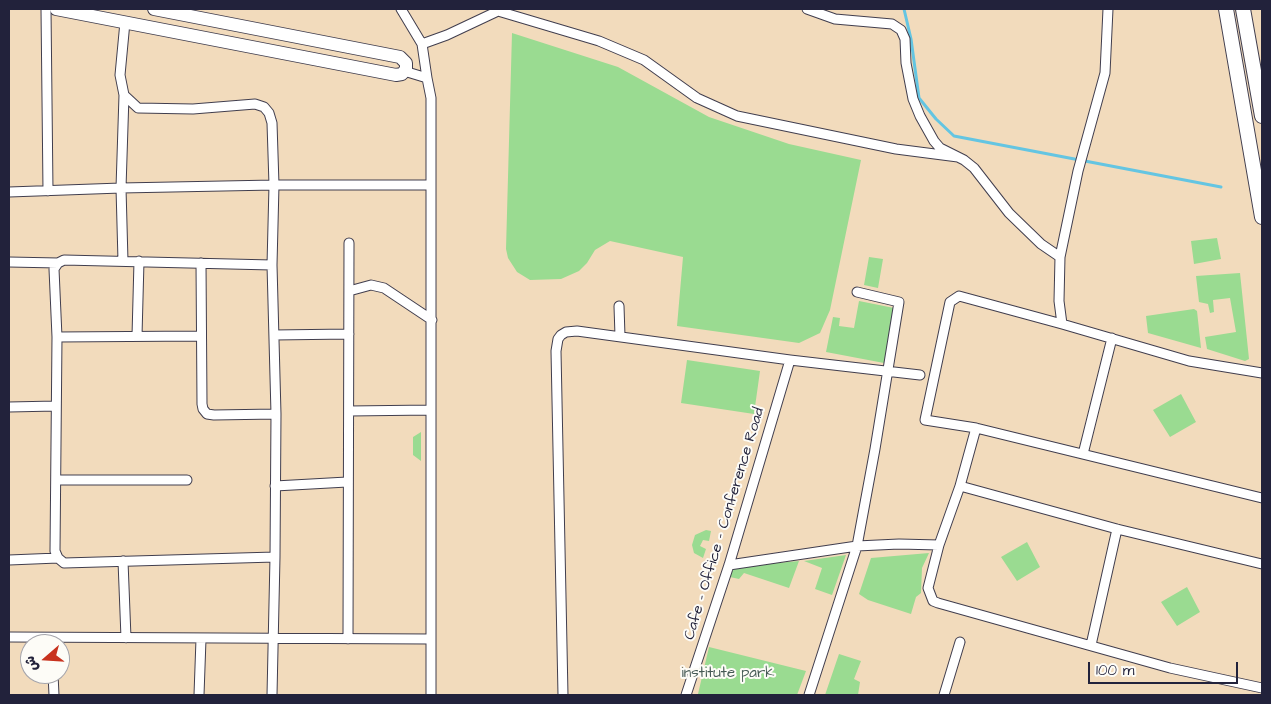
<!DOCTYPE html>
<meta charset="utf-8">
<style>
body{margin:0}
#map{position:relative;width:1271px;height:704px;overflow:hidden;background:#f2dbbc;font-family:"Architects Daughter","Playpen Sans Arabic",sans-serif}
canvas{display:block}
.frame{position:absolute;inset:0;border:10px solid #22223b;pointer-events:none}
.north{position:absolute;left:20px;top:634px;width:50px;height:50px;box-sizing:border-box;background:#fdfcf7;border:1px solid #a5a5ac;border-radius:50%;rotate:251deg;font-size:14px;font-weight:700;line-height:20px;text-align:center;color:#22223b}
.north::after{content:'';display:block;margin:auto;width:18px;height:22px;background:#c8321e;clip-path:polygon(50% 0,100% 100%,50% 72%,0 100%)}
.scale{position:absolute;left:1088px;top:662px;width:150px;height:22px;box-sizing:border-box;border:2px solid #22223b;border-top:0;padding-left:6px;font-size:15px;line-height:18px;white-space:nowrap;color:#22223b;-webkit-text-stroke:4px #fdfcf7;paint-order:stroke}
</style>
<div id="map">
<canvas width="1271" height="704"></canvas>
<div class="frame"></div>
<div class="north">ش</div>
<div class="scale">100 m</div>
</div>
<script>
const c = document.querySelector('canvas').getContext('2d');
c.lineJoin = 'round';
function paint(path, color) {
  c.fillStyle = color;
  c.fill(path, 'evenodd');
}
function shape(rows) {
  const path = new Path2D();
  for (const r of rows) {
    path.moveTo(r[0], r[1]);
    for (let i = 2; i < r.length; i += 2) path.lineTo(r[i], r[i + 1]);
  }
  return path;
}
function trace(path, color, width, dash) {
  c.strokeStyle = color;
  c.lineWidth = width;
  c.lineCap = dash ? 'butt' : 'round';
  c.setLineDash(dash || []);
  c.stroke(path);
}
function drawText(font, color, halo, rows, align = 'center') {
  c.font = font + ' "Architects Daughter",sans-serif';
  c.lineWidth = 4;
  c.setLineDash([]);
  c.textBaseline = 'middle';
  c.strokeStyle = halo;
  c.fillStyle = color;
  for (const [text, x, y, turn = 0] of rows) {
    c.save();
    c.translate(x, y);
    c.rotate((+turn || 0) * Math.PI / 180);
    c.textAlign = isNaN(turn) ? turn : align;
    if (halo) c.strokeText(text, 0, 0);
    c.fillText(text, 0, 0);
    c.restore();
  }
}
const green = shape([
 [512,33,618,67,709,117,789,144,861,160,830,310,820,333,799,343,677,326,683,257,610,241,595,250,587,263,579,271,561,279,530,280,517,272,508,258,506,249],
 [1217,238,1221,259,1194,264,1191,241],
 [869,257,883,259,878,288,864,285],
 [1240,273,1249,359,1245,361,1207,349,1205,337,1236,332,1230,298,1213,300,1214,312,1210,313,1208,304,1199,302,1196,276],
 [859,301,894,308,884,363,826,352,833,317,840,318,839,326,854,328],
 [1194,309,1197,311,1201,348,1148,333,1146,316],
 [687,360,760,371,754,414,681,403],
 [1181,394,1196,422,1170,437,1153,410],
 [421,432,421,461,413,455,413,437],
 [706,530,711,531,709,541,703,540,700,546,706,549,703,558,694,553,692,545,695,535],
 [1027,542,1040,567,1017,581,1001,557],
 [929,553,922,568,921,593,916,597,911,614,868,600,859,594,871,558],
 [846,555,832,595,815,589,822,568,804,561],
 [799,561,789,588,744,573,739,579,730,577,733,567],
 [1187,587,1200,612,1177,626,1161,602],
 [709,647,806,671,797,695,698,694],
 [839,654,861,661,854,679,860,682,858,695,825,695]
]);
const stream = shape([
 [904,9,911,39,919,98,936,119,954,136,1221,187]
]);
const street = shape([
 [46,9,48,191],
 [401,9,422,44,427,78],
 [807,9,835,19,892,24,901,30,905,39,906,63,913,99,920,116,934,141,940,148,964,160,974,168,1009,213,1041,244,1060,257],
 [125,22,120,75,124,95,138,108,193,109,255,104,264,107,269,113,272,123,274,185,272,265,276,414,275,557,272,695],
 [422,44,447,35,498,11,599,41,644,60,697,98,737,116,896,149,958,157],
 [404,71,427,78,431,98,431,185],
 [9,192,121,188,124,95],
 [123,261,121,188,274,185,431,185,431,695],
 [9,262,58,263,64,260,272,265],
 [58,263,54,269,57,337,55,551,58,558,64,563,275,557],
 [201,263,202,404,203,409,207,414,214,415,276,414],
 [349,291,371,285,384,288,432,320],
 [619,306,620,336],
 [1062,324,1059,301,1060,257,1078,171,1105,73,1108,9],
 [274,335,349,334],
 [137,336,139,261],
 [57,337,201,336],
 [9,407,56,406],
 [349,411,431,410],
 [976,428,925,420,950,302,959,296,1062,324,1189,361,1262,373],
 [1083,454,1112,338],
 [56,480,187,480],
 [275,486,347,482],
 [960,486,1117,529,1262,564],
 [1262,498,976,428,960,486,939,545,928,588,933,601,938,603,1170,668,1262,688],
 [9,560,58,558],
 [123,561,126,638],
 [729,565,857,546,899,544,939,545],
 [9,637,431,639],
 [348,639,349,243],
 [1091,645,1117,529],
 [53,674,54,695],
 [199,695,201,639],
 [563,695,556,351,558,339,561,335,566,332,577,331,790,360,920,375],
 [686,695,729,565,790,360],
 [809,695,857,546,875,449,899,302,857,292],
 [944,695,960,642]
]);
const secondary = shape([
 [56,9,396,75,402,74,406,69,406,63,400,57,154,9]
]);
const primary = shape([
 [1226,9,1262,217],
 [1243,9,1262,116]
]);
const streetNames = [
 ["Cafe - Office - Conference Road",725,524,-73]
];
const parkNames = [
 ["institute park",728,674]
];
paint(green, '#9adb91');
trace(stream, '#64c5e2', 3);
trace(street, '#413e4e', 11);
trace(secondary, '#413e4e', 14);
trace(primary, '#413e4e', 16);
trace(street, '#fff', 9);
trace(secondary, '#fff', 12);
trace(primary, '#fff', 14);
drawText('15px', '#22223b', '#fdfcf7', streetNames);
drawText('15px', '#465a55', '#fdfcf7', parkNames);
</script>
